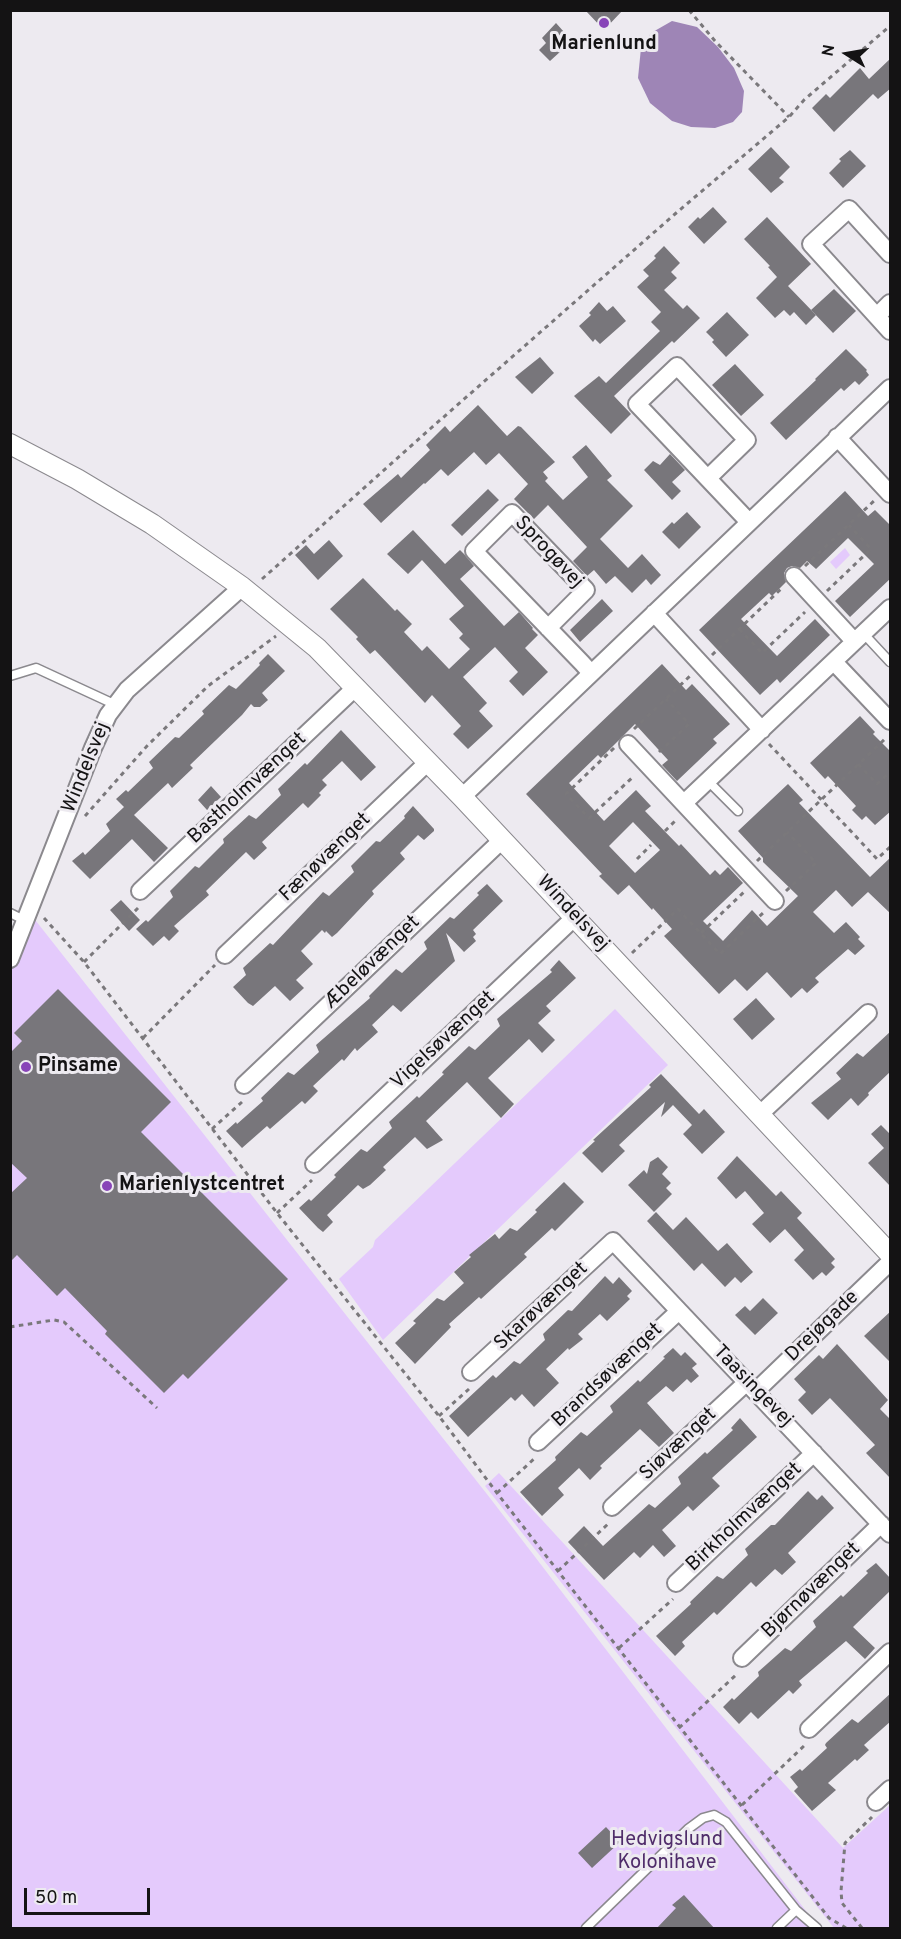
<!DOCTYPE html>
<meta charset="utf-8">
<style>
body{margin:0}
#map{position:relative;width:901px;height:1939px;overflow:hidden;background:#edeaf0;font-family:Overpass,sans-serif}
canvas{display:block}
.frame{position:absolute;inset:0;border:12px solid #141314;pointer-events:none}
.north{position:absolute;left:817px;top:24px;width:60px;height:60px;-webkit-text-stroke:4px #edeaf0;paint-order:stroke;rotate:281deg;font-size:16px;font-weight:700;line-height:24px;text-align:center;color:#141314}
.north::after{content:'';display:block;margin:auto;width:21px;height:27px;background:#141314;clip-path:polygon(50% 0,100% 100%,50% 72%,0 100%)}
.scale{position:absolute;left:24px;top:1888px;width:126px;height:27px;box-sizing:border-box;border:3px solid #141314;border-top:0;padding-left:8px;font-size:18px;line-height:21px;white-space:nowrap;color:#141314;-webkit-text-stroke:4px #edeaf0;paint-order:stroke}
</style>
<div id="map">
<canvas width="901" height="1939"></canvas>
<div class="frame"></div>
<div class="north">N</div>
<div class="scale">50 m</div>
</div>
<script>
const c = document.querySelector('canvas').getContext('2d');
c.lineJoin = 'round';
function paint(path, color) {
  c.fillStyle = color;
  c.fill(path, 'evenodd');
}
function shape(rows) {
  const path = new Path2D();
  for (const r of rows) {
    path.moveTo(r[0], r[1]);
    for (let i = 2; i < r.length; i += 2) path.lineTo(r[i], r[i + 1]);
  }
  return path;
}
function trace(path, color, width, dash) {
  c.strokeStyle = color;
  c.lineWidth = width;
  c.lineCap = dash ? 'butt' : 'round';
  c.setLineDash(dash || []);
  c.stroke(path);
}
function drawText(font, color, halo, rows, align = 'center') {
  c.font = font + ' Overpass,sans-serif';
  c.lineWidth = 6;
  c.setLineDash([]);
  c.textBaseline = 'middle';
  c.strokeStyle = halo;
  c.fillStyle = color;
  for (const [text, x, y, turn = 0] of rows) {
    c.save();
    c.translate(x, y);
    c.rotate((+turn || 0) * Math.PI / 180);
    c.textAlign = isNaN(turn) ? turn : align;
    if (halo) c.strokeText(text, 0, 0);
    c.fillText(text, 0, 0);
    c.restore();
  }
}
const green = shape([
 [845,548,850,555,836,569,830,562],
 [25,907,490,1498,819,1928,11,1928,10,942],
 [615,1009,668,1065,383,1340,339,1279,373,1247,375,1240],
 [499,1473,843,1848,890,1805,890,1928,834,1928,485,1486]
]);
const water = shape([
 [672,21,697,27,718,47,734,68,744,91,742,112,733,122,715,128,691,127,672,121,650,103,638,78,641,48,651,33]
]);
const building = shape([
 [585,10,623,10,604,30],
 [556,23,572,41,550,61,539,50,546,43,542,38],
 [891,58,891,88,878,99,873,94,834,132,812,108,826,94,830,98,860,68,869,79],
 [771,147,790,167,779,178,784,182,771,193,748,169],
 [850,150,866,166,843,188,829,173,841,161,839,159],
 [713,207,727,222,704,244,688,227,698,217,700,219],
 [767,217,811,264,788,286,816,315,806,325,794,312,790,316,784,310,775,318,756,298,777,277,768,267,770,266,744,239],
 [664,246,680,263,671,272,677,278,664,290,683,309,687,305,700,318,674,343,672,341,614,396,631,414,611,434,574,396,599,376,606,383,660,331,651,322,661,312,637,287,649,276,643,270,656,258,654,256],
 [834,289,856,311,833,333,811,310],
 [599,302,607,311,613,306,626,321,600,344,595,339,593,342,579,326,591,315,589,313],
 [727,312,749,335,726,357,712,342,714,340,706,332],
 [846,349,867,370,866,371,869,375,859,385,855,381,844,391,841,388,786,440,770,423,816,380,815,379],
 [540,357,554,373,532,394,515,377],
 [735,364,764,395,741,416,712,385],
 [478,405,507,436,518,426,521,427,555,462,543,472,548,478,545,481,563,500,588,477,572,457,586,445,612,476,607,480,633,506,600,539,628,568,642,554,661,575,651,585,646,579,632,593,615,576,606,584,594,570,587,576,573,561,587,547,548,505,534,519,514,499,528,484,499,453,486,465,474,452,448,476,441,469,425,484,424,483,381,523,363,504,398,474,401,478,430,450,426,445,445,426,450,432],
 [670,454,685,470,672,482,681,491,672,500,644,470,653,461,660,465],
 [488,489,499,500,462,536,451,525],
 [845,491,868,516,875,510,891,526,891,578,850,617,835,601,874,564,848,538,816,569,807,561,800,568,792,566,787,568,784,573,786,582,772,596,769,593,741,619,777,656,815,619,830,635,780,683,777,679,760,695,699,630],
 [687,512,701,527,679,549,662,532,672,522,674,524],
 [413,530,445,564,460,550,464,554,474,566,460,579,504,626,519,612,533,628,532,629,538,635,525,648,548,672,523,696,509,681,518,672,495,647,463,677,487,703,479,711,493,726,468,749,453,734,461,726,432,695,425,703,375,650,370,654,356,639,358,637,330,609,363,578,395,611,397,609,412,624,404,632,422,651,427,646,449,669,470,649,459,638,463,634,449,619,464,606,422,560,408,574,387,554],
 [329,540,343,556,318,580,295,555,306,545,314,554],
 [602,599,613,611,580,642,570,630],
 [268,654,285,671,262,693,268,700,260,707,254,707,251,704,242,715,190,765,193,768,172,788,168,783,134,815,168,848,154,862,132,839,90,879,72,861,83,852,85,855,110,831,106,824,124,807,116,799,126,790,128,792,153,768,149,762,175,737,179,738,204,714,202,711,229,685,236,689,260,665,259,663],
 [662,664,686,690,692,684,730,724,713,739,717,743,677,781,662,765,668,760,635,724,601,758,598,755,569,783,604,821,636,790,651,806,645,811,679,846,681,844,710,875,715,870,720,875,728,867,743,883,703,921,723,941,752,910,767,926,798,896,763,862,763,858,738,831,788,784,803,800,799,803,870,877,891,857,891,914,868,892,852,907,836,890,813,912,834,933,846,922,860,937,858,939,865,946,855,955,848,949,815,978,819,982,807,993,802,988,791,998,767,972,747,991,735,979,719,994,664,936,672,929,653,908,652,910,629,885,618,895,599,876,602,874,526,794],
 [633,822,660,850,635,873,609,846],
 [860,716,875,732,873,734,891,752,891,811,875,825,866,816,862,820,852,810,856,806,828,776,825,779,810,763],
 [341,730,376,767,361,781,342,761,322,780,327,785,319,793,321,795,308,808,303,803,262,842,267,848,254,860,246,852,206,891,209,895,174,926,179,931,169,941,164,936,153,946,136,929,146,920,148,922,173,897,170,891,195,866,199,868,224,843,223,839,249,815,256,819,281,795,278,789,305,763,307,765],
 [211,786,221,797,207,810,198,800],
 [413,806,434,829,434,831,424,840,418,835,400,853,405,859,372,891,374,894,337,933,332,937,326,931,325,933,322,930,301,951,313,964,296,980,304,988,290,1001,275,986,253,1006,248,1003,233,987,246,975,243,968,270,943,273,945,323,892,329,896,354,872,351,866,376,841,380,842,405,818,404,816],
 [487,884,503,901,473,930,476,934,473,937,476,941,464,952,446,933,455,961,401,1012,393,1005,372,1025,378,1032,357,1051,355,1048,344,1061,342,1059,313,1086,318,1091,305,1104,302,1101,270,1129,267,1126,242,1148,226,1131,236,1122,237,1124,263,1101,261,1098,288,1072,294,1075,319,1052,316,1045,370,998,369,996,396,969,402,973,427,949,424,942,450,917,454,919,479,895,477,893],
 [121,900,140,920,129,931,110,910],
 [559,960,576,978,546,1006,551,1011,538,1023,555,1040,542,1053,529,1039,488,1078,514,1104,501,1118,467,1082,426,1121,443,1140,427,1149,415,1137,383,1167,386,1170,370,1185,363,1189,358,1185,327,1215,333,1222,323,1232,318,1228,299,1208,309,1199,311,1201,336,1177,334,1175,361,1149,367,1152,392,1128,389,1122,415,1098,417,1096,419,1098,444,1074,442,1073,443,1071,469,1046,475,1050,500,1026,497,1019,552,972,550,970],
 [58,989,171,1102,141,1132,288,1279,188,1379,183,1374,164,1393,105,1334,107,1331,65,1288,57,1296,17,1255,10,1262,10,1194,27,1178,10,1162,10,1053,22,1041,14,1033],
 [756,998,775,1019,752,1040,733,1019],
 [891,1031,891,1071,868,1093,869,1095,858,1106,851,1098,828,1120,811,1103,841,1079,836,1073,857,1053,863,1057],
 [661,1074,699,1114,704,1109,725,1132,702,1154,683,1134,692,1125,673,1105,661,1117,665,1102,619,1145,625,1151,602,1173,582,1153,595,1141,593,1140,651,1087,649,1085],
 [881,1125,891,1135,891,1187,868,1163,884,1148,871,1134],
 [737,1156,776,1196,781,1191,802,1213,797,1218,835,1259,831,1263,835,1267,826,1276,822,1272,813,1280,794,1260,804,1250,785,1229,770,1243,752,1224,764,1213,745,1191,736,1199,717,1178],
 [658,1157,668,1167,662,1174,671,1183,666,1188,672,1194,654,1212,628,1185,644,1170,647,1174,650,1162],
 [564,1182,584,1202,555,1231,552,1228,524,1254,527,1257,481,1299,479,1297,449,1324,451,1327,415,1364,395,1343,416,1323,413,1321,437,1298,444,1301,464,1283,454,1272,471,1257,469,1255,495,1234,499,1239,510,1228,517,1231,537,1212,535,1210],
 [656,1212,673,1230,686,1217,718,1251,727,1243,753,1272,741,1283,735,1277,725,1287,702,1263,694,1271,647,1221],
 [605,1276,613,1284,619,1277,632,1291,627,1296,630,1299,607,1321,600,1314,578,1334,583,1339,569,1350,568,1348,546,1369,559,1383,534,1407,522,1394,515,1401,511,1397,468,1437,449,1416,493,1375,496,1378,514,1361,520,1364,545,1340,543,1334,568,1310,572,1311],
 [763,1298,778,1313,755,1335,735,1315,745,1306,750,1311],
 [891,1311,891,1363,864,1336],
 [837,1344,888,1400,880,1409,891,1420,891,1479,866,1453,875,1445,830,1398,812,1415,798,1400,806,1392,794,1379,819,1355,823,1359],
 [673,1348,681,1356,685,1352,697,1364,692,1368,699,1376,691,1383,687,1379,673,1392,666,1386,647,1403,674,1433,659,1447,640,1429,600,1466,602,1468,590,1480,579,1468,558,1488,564,1495,542,1516,520,1492,556,1460,555,1457,581,1432,587,1436,613,1412,610,1406,636,1382,638,1380,640,1382,665,1358,663,1357],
 [740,1418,757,1437,712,1478,720,1486,693,1511,688,1506,662,1530,676,1546,664,1557,653,1545,640,1558,634,1552,604,1580,568,1542,584,1526,603,1546,649,1504,655,1508,681,1484,678,1477,704,1453,705,1452,707,1454,733,1430,731,1428],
 [808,1491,817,1500,822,1495,834,1508,788,1553,796,1562,782,1575,775,1569,756,1587,751,1582,717,1615,714,1612,682,1642,685,1646,675,1656,656,1636,691,1604,690,1602,717,1576,723,1579,748,1555,745,1549,771,1525,775,1525],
 [876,1563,891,1579,891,1590,853,1627,875,1648,865,1659,846,1641,799,1681,802,1685,793,1694,789,1690,758,1719,751,1712,739,1724,723,1707,732,1698,734,1700,759,1676,758,1672,785,1648,791,1651,816,1627,813,1621,841,1595,843,1597,868,1573,866,1571],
 [891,1693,891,1721,864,1745,869,1750,857,1761,855,1759,828,1783,836,1790,812,1811,794,1791,798,1787,790,1777,800,1769,802,1771,827,1748,825,1745,826,1743,852,1719,858,1723],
 [606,1827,620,1842,592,1868,578,1853],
 [684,1895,715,1929,656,1929,676,1908,672,1905]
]);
const path = shape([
 [689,10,715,41,789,117],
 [805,566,875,500],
 [262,579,430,429,675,214,789,117,804,100,890,26],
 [827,591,871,549,849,525],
 [739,629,762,653,805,612],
 [712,655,783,587],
 [634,729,690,676],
 [769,744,877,859,890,847],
 [614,748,566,794,589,818,634,776],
 [659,752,689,724,666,699],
 [858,764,877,784,890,772],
 [85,816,147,746,208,686,276,636],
 [665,831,676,820],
 [637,859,651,845],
 [757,861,887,737],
 [786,891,816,863,787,832],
 [44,918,84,962,277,1213,439,1416,497,1493,829,1918,846,1928],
 [701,933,744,892],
 [632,953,678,909,720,954,764,912],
 [84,962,138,908],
 [143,1038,215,965],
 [212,1129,242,1102],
 [277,1213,312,1180],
 [10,1327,54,1320,64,1322,157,1408],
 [439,1416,469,1389],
 [497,1493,535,1458],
 [558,1571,609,1523],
 [619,1648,673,1599],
 [679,1728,737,1674],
 [742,1805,806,1744],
 [862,1928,842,1903,841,1891,845,1843,872,1817]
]);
const service = shape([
 [863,633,890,662],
 [10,676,36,668,116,705],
 [708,781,738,811],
 [10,913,26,921],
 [586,1928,688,1829,703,1818,714,1815,726,1822,796,1910,817,1928],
 [777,1928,796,1910]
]);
const minor = shape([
 [890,254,849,209,811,244,890,331],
 [877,316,890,303],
 [837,437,890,494],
 [708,478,747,440,677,366,637,404,749,522],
 [794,576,854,641],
 [654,613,762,730],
 [548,628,586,590,512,513,474,551,582,663,591,673],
 [834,662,890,721],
 [628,744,775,901],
 [462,797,890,388],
 [684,803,890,608],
 [140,891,356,687],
 [225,955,428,762],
 [10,959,93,748,108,715,127,690,242,587],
 [244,1085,502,840],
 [760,1114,868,1013],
 [314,1164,575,917],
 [471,1372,613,1241,890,1534],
 [756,1391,890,1262],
 [538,1442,679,1311],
 [612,1507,747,1382],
 [676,1583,814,1453],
 [742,1658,881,1524],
 [809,1729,890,1652],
 [876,1802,890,1789]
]);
const tertiary = shape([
 [10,444,77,479,152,524,242,587,317,648,462,797,890,1254]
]);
const markers = [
 [604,23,6,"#8844b8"],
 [26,1067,6,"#8844b8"],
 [107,1186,6,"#8844b8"]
];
const poiNames = [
 ["Marienlund",604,45,"center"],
 ["Pinsame",38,1067],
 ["Marienlystcentret",119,1186]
];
const streetNames = [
 ["Sprogøvej",548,553,47],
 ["Windelsvej",87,768,-68],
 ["Bastholmvænget",248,789,-43],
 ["Fænøvænget",326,858,-44],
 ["Windelsvej",572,914,47],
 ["Æbeløvænget",373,963,-44],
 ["Vigelsøvænget",444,1041,-43],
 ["Skarøvænget",542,1307,-43],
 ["Drejøgade",823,1327,-44],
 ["Brandsøvænget",608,1376,-43],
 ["Taasingevej",752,1387,46],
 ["Siøvænget",679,1445,-43],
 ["Birkholmvænget",745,1518,-43],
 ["Bjørnøvænget",812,1591,-44]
];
const parkNames = [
 ["Hedvigslund",667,1841],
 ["Kolonihave",667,1864]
];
paint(green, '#e4cafc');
paint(water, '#9e85b6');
paint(building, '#78767b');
trace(service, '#8b898e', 11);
trace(minor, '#8b898e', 20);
trace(tertiary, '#8b898e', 22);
trace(path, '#7a787b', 3, [4.5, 4.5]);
trace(service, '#fff', 8);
trace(minor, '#fff', 16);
trace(tertiary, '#fff', 20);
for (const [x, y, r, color] of markers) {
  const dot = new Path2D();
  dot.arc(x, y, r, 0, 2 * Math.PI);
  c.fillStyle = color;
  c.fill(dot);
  trace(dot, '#edeaf0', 2);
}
drawText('bold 20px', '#141314', '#edeaf0', poiNames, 'left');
drawText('20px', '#141314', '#edeaf0', streetNames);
drawText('20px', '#4f2c6a', '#edeaf0', parkNames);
</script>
